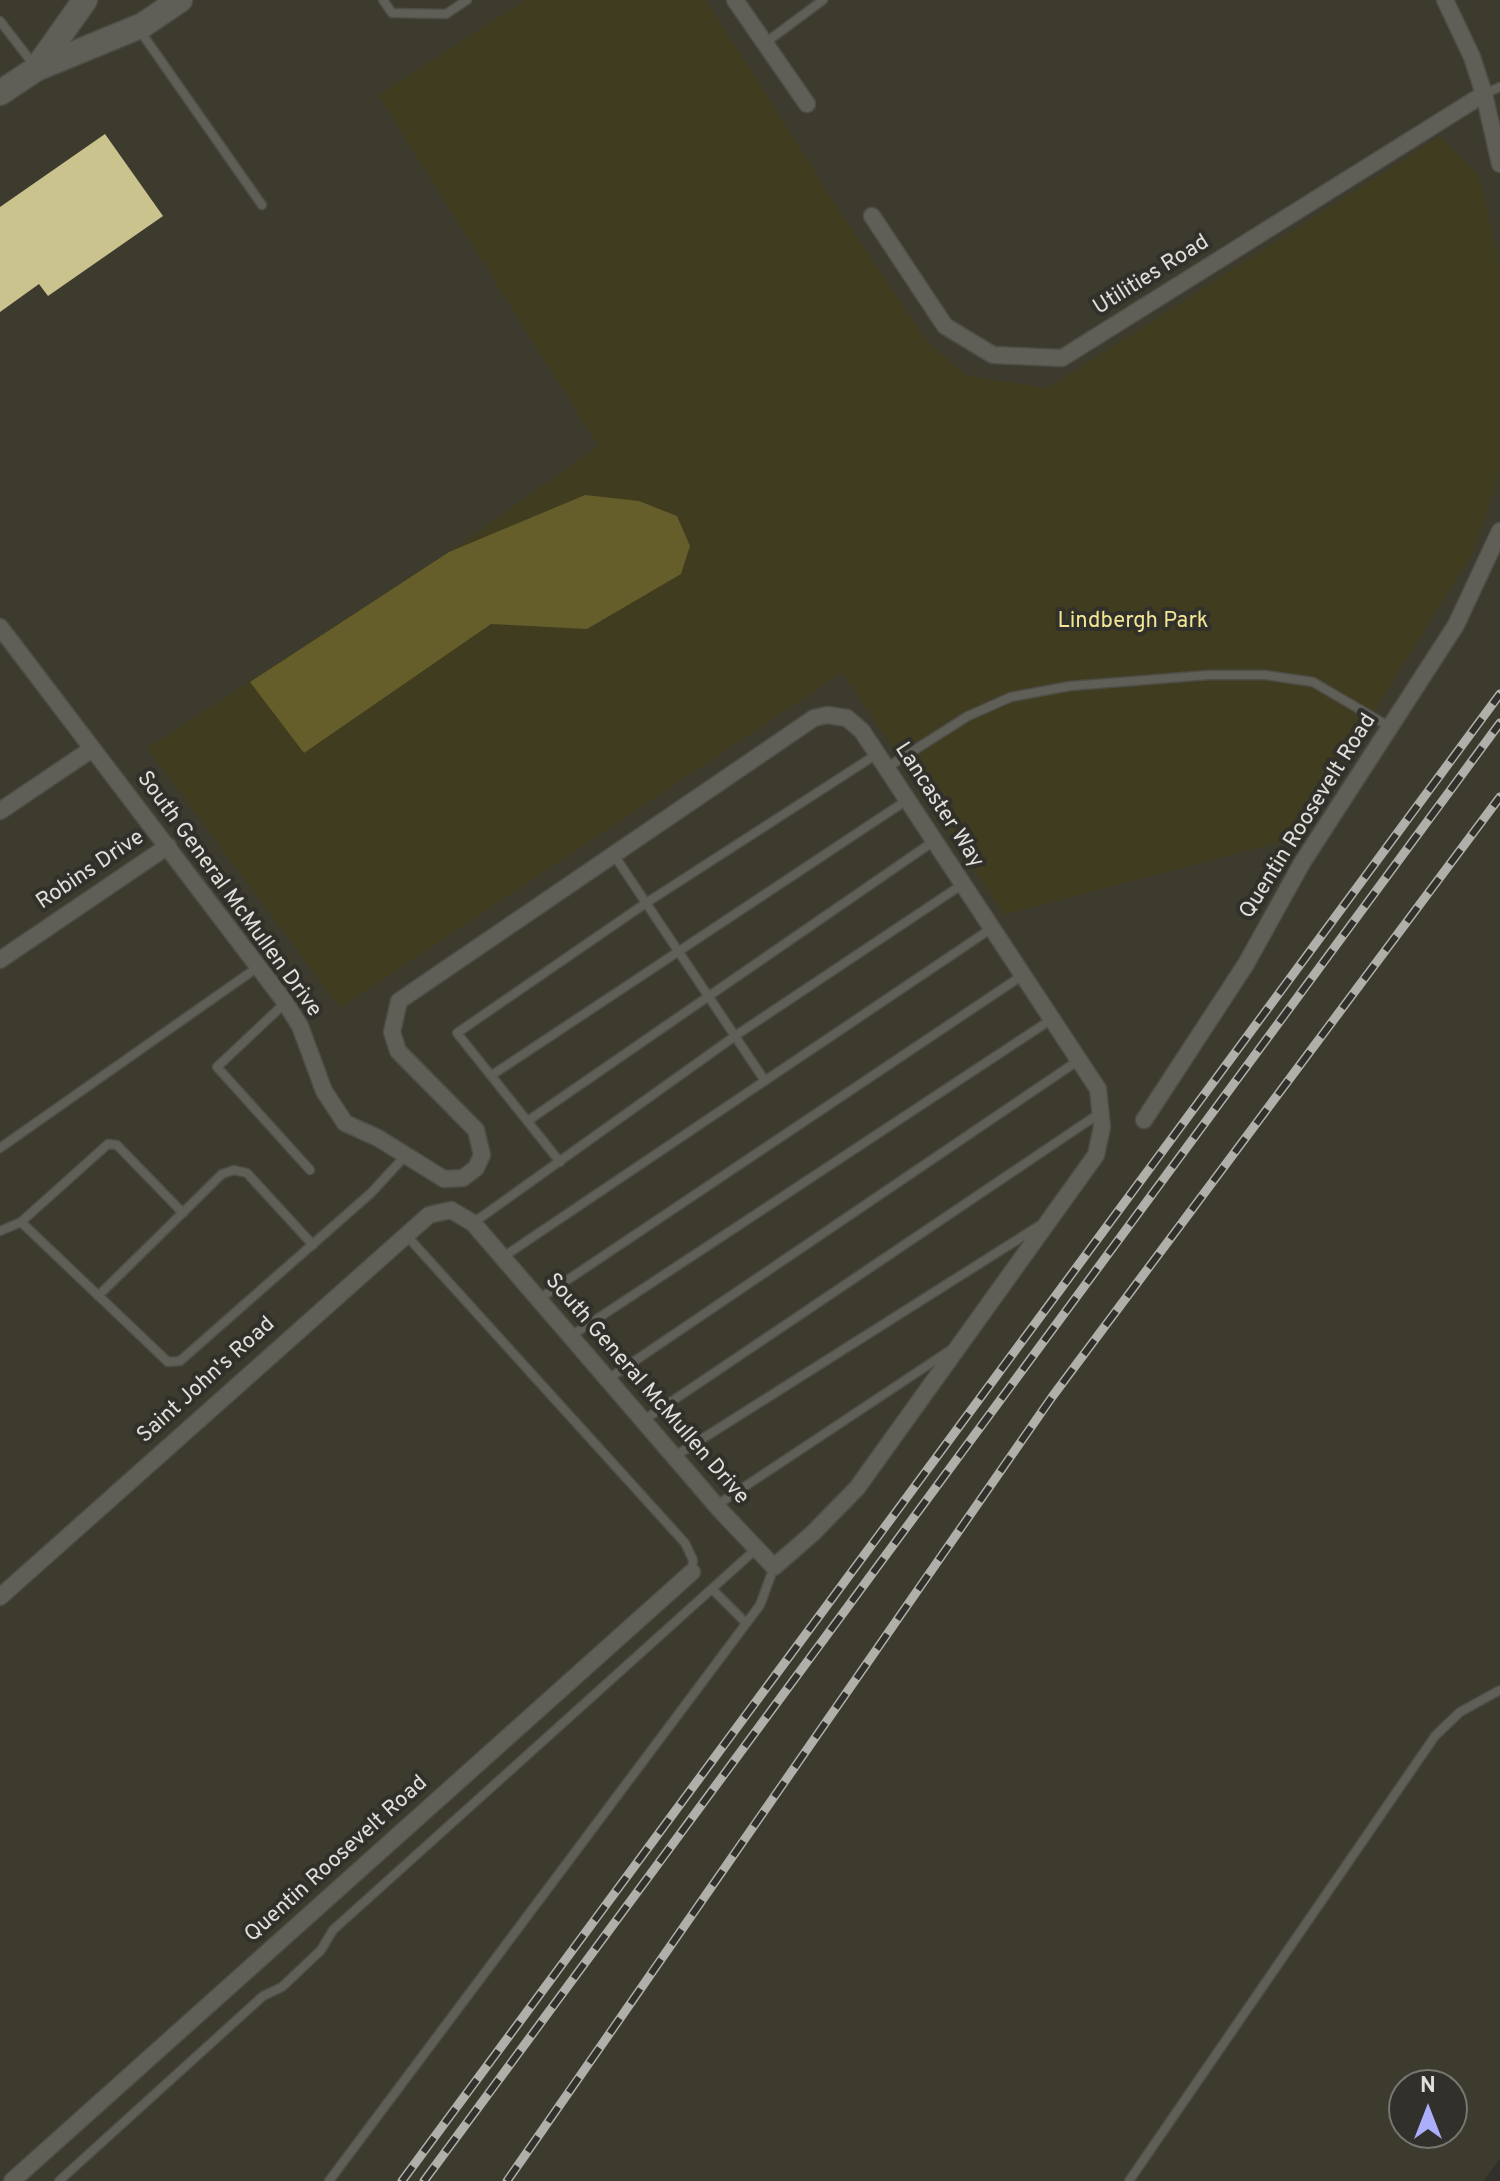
<!DOCTYPE html>
<style>
body{margin:0}
#map{position:relative;width:1500px;height:2181px;overflow:hidden;background:#31302a;font-family:Overpass,sans-serif}
canvas{display:block}
.north{position:absolute;left:1388px;top:2069px;width:80px;height:80px;box-sizing:border-box;background:#31302a;border:2px solid #777671;border-radius:50%;rotate:0deg;font-size:22px;font-weight:700;line-height:32px;text-align:center;color:#e0dfdb}
.north::after{content:'';display:block;margin:auto;width:28px;height:36px;background:#abaffb;clip-path:polygon(50% 0,100% 100%,50% 72%,0 100%)}
</style>
<div id="map">
<canvas width="1500" height="2181"></canvas>
<div class="north">N</div>
</div>
<script>
const c = document.querySelector('canvas').getContext('2d');
c.lineJoin = 'round';
function paint(path, color) {
  c.fillStyle = color;
  c.fill(path, 'evenodd');
}
function shape(rows) {
  const path = new Path2D();
  for (const r of rows) {
    path.moveTo(r[0], r[1]);
    for (let i = 2; i < r.length; i += 2) path.lineTo(r[i], r[i + 1]);
  }
  return path;
}
function trace(path, color, width, dash) {
  c.strokeStyle = color;
  c.lineWidth = width;
  c.lineCap = dash ? 'butt' : 'round';
  c.setLineDash(dash || []);
  c.stroke(path);
}
function drawText(font, color, halo, rows, align = 'center') {
  c.font = font + ' Overpass,sans-serif';
  c.lineWidth = 8;
  c.setLineDash([]);
  c.textBaseline = 'middle';
  c.strokeStyle = halo;
  c.fillStyle = color;
  for (const [text, x, y, turn = 0] of rows) {
    c.save();
    c.translate(x, y);
    c.rotate((+turn || 0) * Math.PI / 180);
    c.textAlign = isNaN(turn) ? turn : align;
    if (halo) c.strokeText(text, 0, 0);
    c.fillText(text, 0, 0);
    c.restore();
  }
}
const built = shape([
 [0,0,1500,0,1500,2158,1484,2181,0,2181],
 [1404,2085,1452,2085,1452,2133,1404,2133]
]);
const green = shape([
 [525,0,706,0,849,225,929,343,967,376,1048,388,1440,136,1480,177,1500,266,1500,463,1497,483,1473,553,1295,838,1004,915,842,673,340,1008,147,748,449,552,598,446,378,95]
]);
const water = shape([
 [585,495,639,501,677,516,690,546,681,574,587,629,491,624,304,753,250,682,449,552]
]);
const building = shape([
 [105,134,163,216,48,296,39,284,0,312,0,207]
]);
const service = shape([
 [383,0,392,13,446,14,467,0],
 [0,21,34,65],
 [138,28,262,205],
 [765,43,823,0],
 [1484,94,1500,87],
 [886,768,968,716,1011,697,1070,686,1209,675,1265,675,1313,682,1390,727],
 [614,855,765,1081],
 [285,1003,217,1067,310,1170],
 [492,1075,907,800],
 [529,1120,934,841],
 [0,1148,258,967],
 [560,1162,457,1033,646,903,877,754],
 [21,1222,108,1144,117,1145,183,1213],
 [473,1223,735,1036,963,884],
 [0,1231,21,1222,168,1362,180,1361,371,1193,406,1155],
 [406,1235,685,1543,693,1560,692,1572],
 [503,1257,992,928],
 [98,1296,222,1174,234,1170,247,1173,313,1245],
 [539,1299,1023,975],
 [571,1336,1052,1019],
 [608,1379,1079,1060],
 [644,1420,1100,1113],
 [675,1456,1039,1226],
 [717,1505,949,1351],
 [712,1589,746,1623],
 [59,2181,263,1996,282,1987,321,1950,333,1930,756,1549],
 [329,2181,760,1605,774,1567],
 [1129,2181,1435,1736,1460,1712,1500,1690]
]);
const minor = shape([
 [735,0,807,104],
 [1445,0,1472,57,1484,94,1500,164],
 [872,216,945,326,993,355,1062,358,1484,94],
 [0,627,285,1002,300,1026,324,1091,345,1123,378,1138,444,1179,463,1178,476,1168,482,1155,476,1130,398,1051,392,1032,399,1001,814,718,827,715,847,718,862,731,1098,1089,1102,1127,1096,1155,857,1488,813,1533,774,1567,721,1511,473,1223,451,1210,429,1215,0,1597],
 [0,811,92,749],
 [0,960,168,846],
 [1144,1120,1246,964,1302,863,1456,625,1500,531],
 [12,2181,692,1572]
]);
const secondary = shape([
 [36,69,85,0],
 [0,93,36,69,143,25,180,0]
]);
const rail = shape([
 [402,2181,1500,694],
 [424,2181,1500,723],
 [507,2181,1052,1397,1500,797]
]);
const streetNames = [
 ["Utilities Road",1152,276,-32],
 ["Lancaster Way",938,806,57],
 ["Quentin Roosevelt Road",1309,817,-58],
 ["Robins Drive",91,871,-34],
 ["South General McMullen Drive",228,895,54],
 ["Saint John's Road",207,1381,-42],
 ["South General McMullen Drive",646,1390,49],
 ["Quentin Roosevelt Road",337,1860,-42]
];
const parkNames = [
 ["Lindbergh Park",1133,623]
];
paint(built, '#3c3b2e');
paint(green, '#403c1f');
paint(water, '#655d2a');
paint(building, '#cbc38e');
trace(service, '#4d4c46', 11);
trace(minor, '#4d4c46', 19);
trace(secondary, '#4d4c46', 27);
trace(service, '#5f5f57', 8);
trace(minor, '#5f5f57', 16);
trace(secondary, '#5f5f57', 24);
trace(rail, '#b0afaa', 9);
trace(rail, '#31302a', 6, [18]);
drawText('22px', '#e0dfdb', '#31302a', streetNames);
drawText('22px', '#f2e696', '#31302a', parkNames);
</script>
